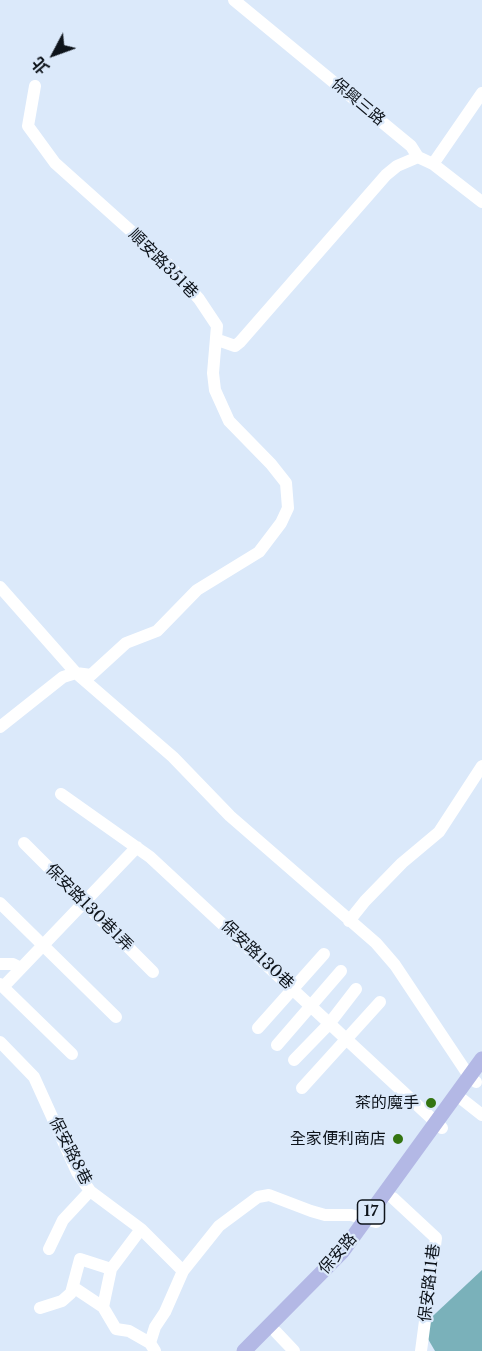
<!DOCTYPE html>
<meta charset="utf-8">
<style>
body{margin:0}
#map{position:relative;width:482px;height:1351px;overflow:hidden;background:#dbe9fa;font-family:"Libre Baskerville","Noto Sans TC",serif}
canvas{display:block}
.north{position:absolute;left:24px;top:24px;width:60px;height:60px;-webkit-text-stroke:4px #dbe9fa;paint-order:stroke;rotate:229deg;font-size:16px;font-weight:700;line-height:24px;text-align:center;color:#0e141b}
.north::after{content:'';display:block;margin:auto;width:21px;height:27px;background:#0e141b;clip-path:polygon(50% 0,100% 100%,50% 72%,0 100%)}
</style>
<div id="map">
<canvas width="482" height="1351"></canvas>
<div class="north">北</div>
</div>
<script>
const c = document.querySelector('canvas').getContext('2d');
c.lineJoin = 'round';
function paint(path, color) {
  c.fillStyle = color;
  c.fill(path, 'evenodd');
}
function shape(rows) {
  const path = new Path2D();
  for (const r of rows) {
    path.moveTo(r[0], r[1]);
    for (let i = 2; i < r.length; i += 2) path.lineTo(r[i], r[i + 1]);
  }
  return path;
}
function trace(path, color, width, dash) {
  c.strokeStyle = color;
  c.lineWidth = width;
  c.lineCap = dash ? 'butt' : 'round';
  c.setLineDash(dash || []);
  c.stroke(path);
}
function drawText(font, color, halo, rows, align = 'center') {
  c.font = font + ' "Libre Baskerville","Noto Sans TC",serif';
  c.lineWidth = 4.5;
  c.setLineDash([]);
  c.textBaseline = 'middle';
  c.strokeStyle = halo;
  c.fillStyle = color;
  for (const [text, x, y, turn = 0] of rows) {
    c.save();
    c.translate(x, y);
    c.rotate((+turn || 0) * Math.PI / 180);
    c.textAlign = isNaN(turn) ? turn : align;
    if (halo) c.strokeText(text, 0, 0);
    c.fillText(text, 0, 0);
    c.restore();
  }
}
const water = shape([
 [482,1270,482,1351,435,1351,421,1327]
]);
const minor = shape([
 [234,0,411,146,418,157,433,164,482,202],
 [433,164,482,93],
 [218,340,235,346,240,342,386,175,397,166,418,157],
 [0,587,76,673,173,757,230,816,376,943,395,965,469,1076,476,1082],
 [0,727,63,677,76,673,91,675,126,643,157,631,197,590,259,552,281,523,288,508,286,483,271,464,229,421,215,390,213,373,217,326,199,299,170,266,55,163,28,126,35,86],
 [61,794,150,857,442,1128],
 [24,843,153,972],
 [0,903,116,1017],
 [349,921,365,901,402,863,439,832,482,766],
 [0,964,13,964,21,968],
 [0,984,72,1054],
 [3,987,137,847],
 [258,1028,324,954],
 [0,1042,34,1077,77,1172,90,1191,141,1229,183,1271],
 [277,1045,341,971],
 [294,1060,329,1024,356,989],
 [302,1088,380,1002],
 [463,1100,482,1115],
 [393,1198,436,1238,421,1351],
 [49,1249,63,1220,90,1191],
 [73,1287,103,1307,116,1329,129,1331,150,1343,155,1351],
 [103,1307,111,1269,141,1229],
 [40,1308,62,1301,71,1293,80,1259,111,1269],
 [276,1332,294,1351],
 [150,1343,155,1327,165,1312,183,1271,219,1226,258,1197,269,1195,311,1211,325,1215,351,1215,376,1222]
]);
const major = shape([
 [244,1351,342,1252,482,1059]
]);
const markers = [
 [431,1103,6,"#337411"],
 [398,1139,6,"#337411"]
];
const shields = [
 [371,1212,27]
];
const shieldNames = [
 ["17",371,1212]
];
const streetNames = [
 ["保興三路",358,102,40],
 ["順安路351巷",163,264,45],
 ["保安路130巷1弄",89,908,45],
 ["保安路130巷",257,955,43],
 ["保安路8巷",70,1151,63],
 ["保安路",338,1254,-49],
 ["保安路11巷",430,1283,-83]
];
const poiNames = [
 ["茶的魔手",419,1103],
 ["全家便利商店",386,1139]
];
paint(water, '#7ab1ba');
trace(minor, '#fff', 12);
trace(major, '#b3b8e5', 15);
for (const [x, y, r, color] of markers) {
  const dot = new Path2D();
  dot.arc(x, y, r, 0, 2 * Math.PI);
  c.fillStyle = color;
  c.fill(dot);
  trace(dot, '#dbe9fa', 2);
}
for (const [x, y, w] of shields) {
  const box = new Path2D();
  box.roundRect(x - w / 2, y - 12, w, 24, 4.5);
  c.fillStyle = '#dbe9fa';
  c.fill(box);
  trace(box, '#0e141b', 1.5);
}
drawText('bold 15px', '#0e141b', null, shieldNames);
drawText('16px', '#0e141b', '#dbe9fa', streetNames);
drawText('16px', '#0e141b', '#dbe9fa', poiNames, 'right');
</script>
